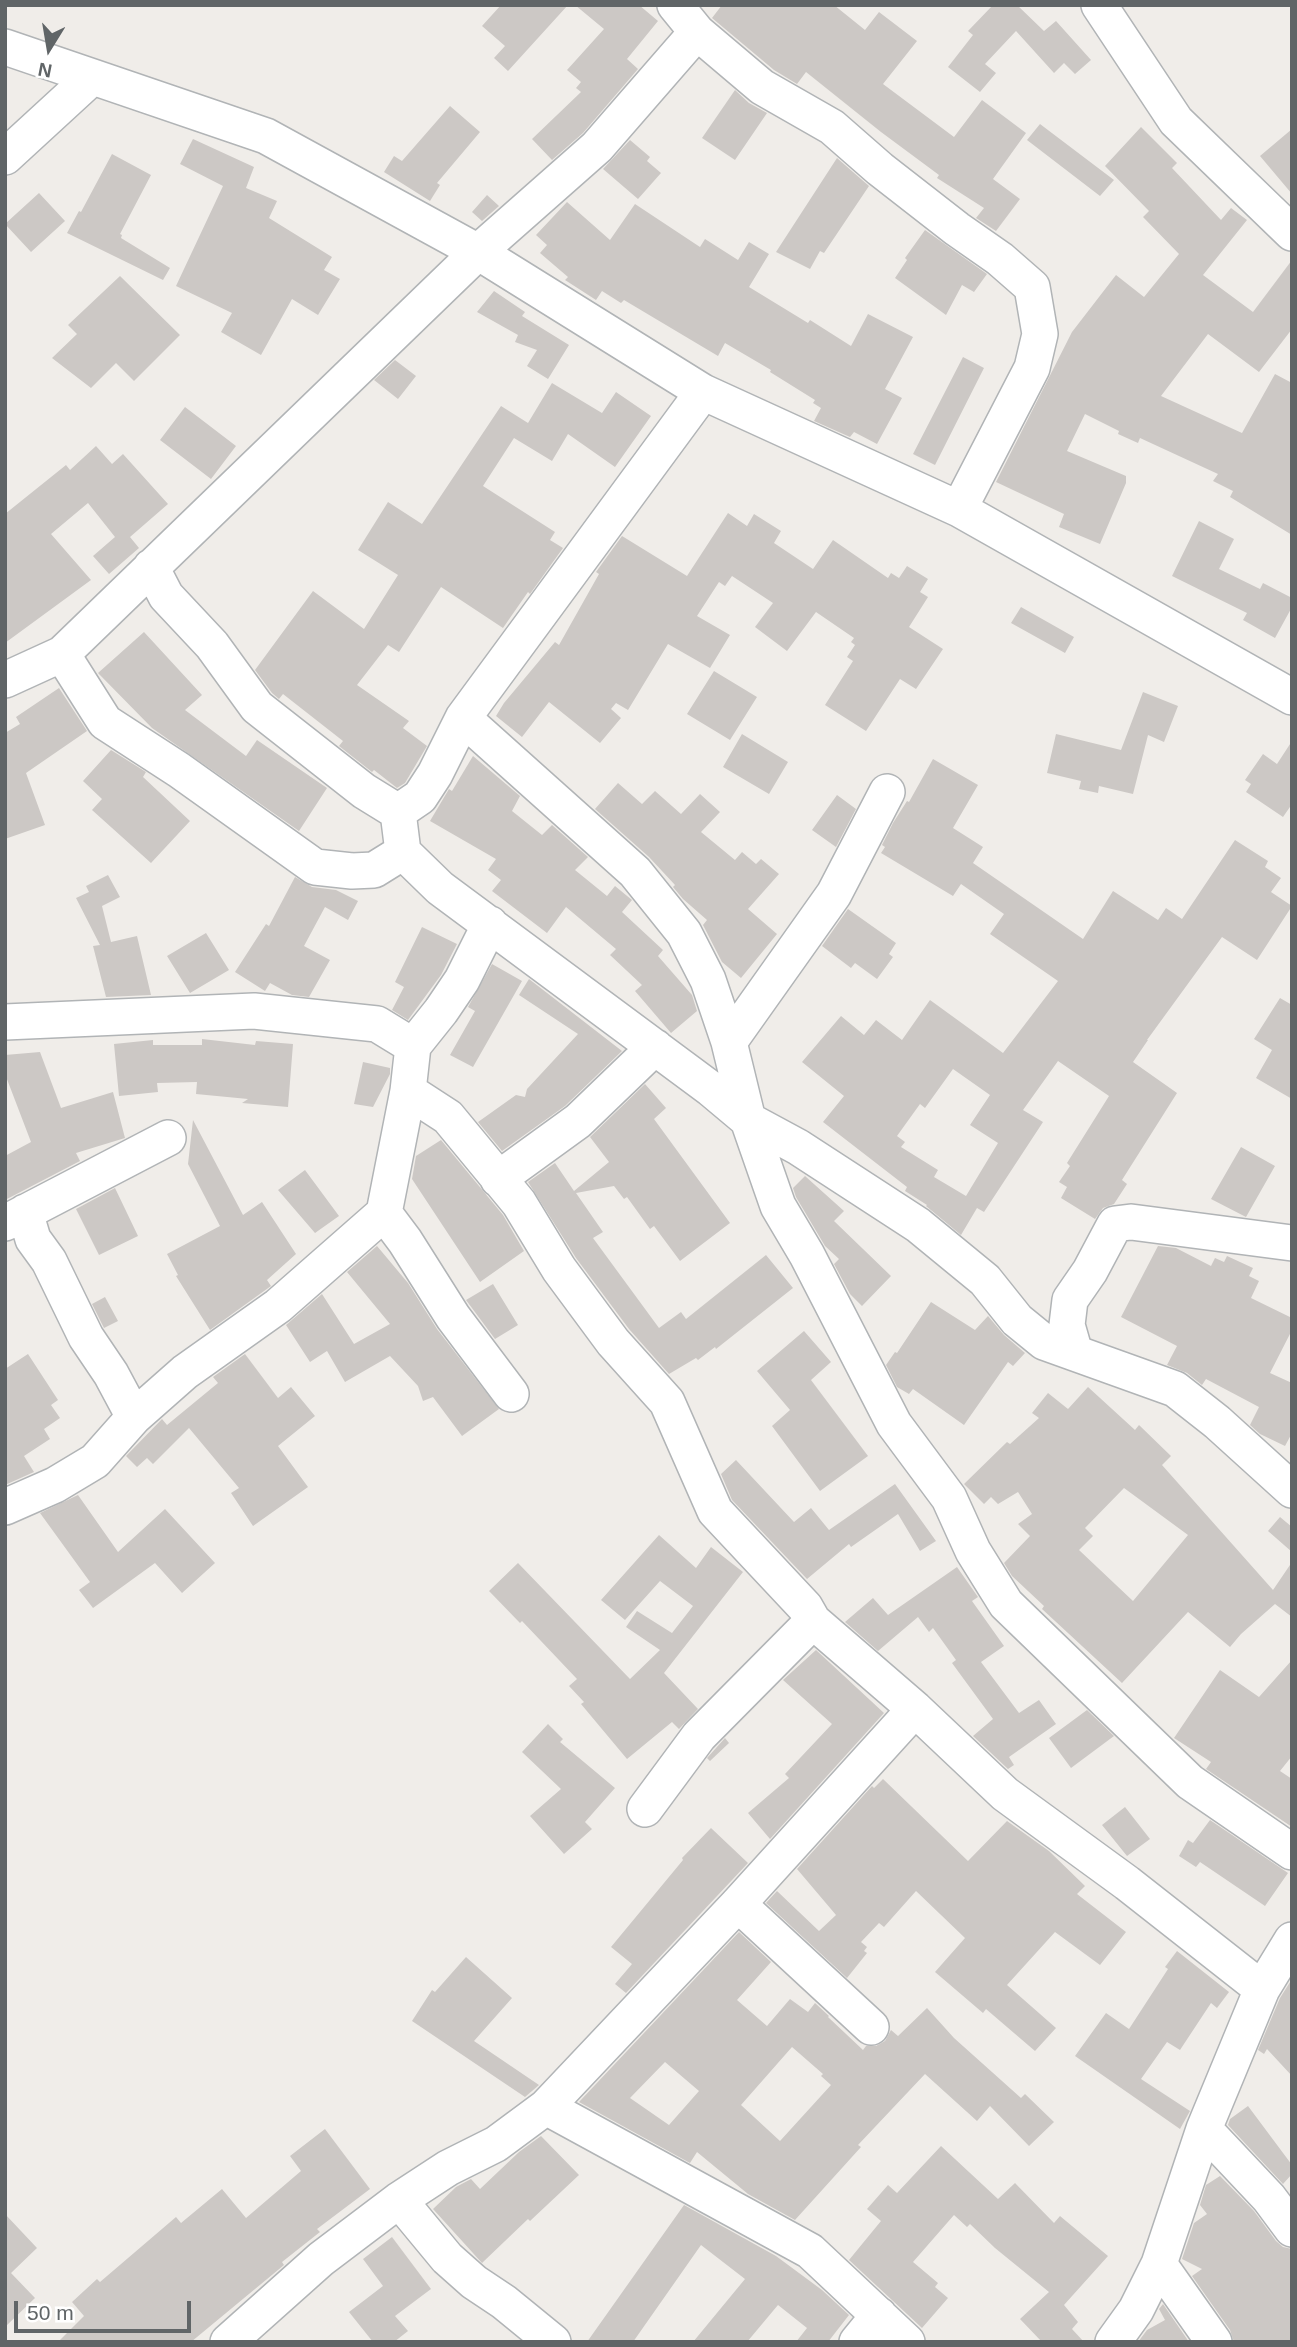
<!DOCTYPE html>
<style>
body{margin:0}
#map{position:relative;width:1297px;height:2347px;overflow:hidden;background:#f0ede9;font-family:Arial,sans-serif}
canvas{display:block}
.frame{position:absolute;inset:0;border:7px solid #606567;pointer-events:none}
.north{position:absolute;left:14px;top:14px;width:70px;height:70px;-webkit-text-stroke:5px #fff;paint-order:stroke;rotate:191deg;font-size:19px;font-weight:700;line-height:28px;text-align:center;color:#606567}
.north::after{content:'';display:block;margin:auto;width:24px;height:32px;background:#606567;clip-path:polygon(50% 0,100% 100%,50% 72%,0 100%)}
.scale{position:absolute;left:14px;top:2301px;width:177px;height:32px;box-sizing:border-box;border:4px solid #606567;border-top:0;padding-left:9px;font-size:21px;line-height:24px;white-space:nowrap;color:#606567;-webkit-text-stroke:5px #fff;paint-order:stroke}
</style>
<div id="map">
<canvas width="1297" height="2347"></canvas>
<div class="frame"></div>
<div class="north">N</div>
<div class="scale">50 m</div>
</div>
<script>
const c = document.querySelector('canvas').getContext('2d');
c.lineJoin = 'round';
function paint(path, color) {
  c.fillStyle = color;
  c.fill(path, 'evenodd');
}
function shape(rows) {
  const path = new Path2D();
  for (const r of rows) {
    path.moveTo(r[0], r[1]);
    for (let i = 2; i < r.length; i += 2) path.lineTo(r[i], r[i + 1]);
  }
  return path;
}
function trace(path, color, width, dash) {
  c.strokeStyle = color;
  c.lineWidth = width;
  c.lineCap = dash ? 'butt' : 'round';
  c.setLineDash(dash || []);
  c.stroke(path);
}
const building = shape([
 [501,5,568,5,508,71,494,58,505,46,482,26],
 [575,5,639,5,658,21,627,59,638,69,583,133,552,160,532,139,581,92,576,88,581,82,567,70,604,29],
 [722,5,834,5,865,30,879,12,917,41,883,84,954,137,982,100,1026,133,993,179,1020,199,996,231,976,218,984,208,937,178,939,175,881,132,806,72,797,84,774,70,712,18],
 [993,5,1017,5,1044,31,1056,21,1091,60,1075,74,1064,63,1054,73,1016,31,985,64,996,73,980,92,948,67,973,35,968,31],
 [735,90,749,103,767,113,735,160,702,138],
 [450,106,480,132,437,183,440,185,430,201,384,172,394,156,402,161],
 [1040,124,1114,180,1100,196,1027,140],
 [1141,127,1177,163,1172,168,1221,220,1231,208,1247,220,1203,275,1253,312,1292,260,1292,329,1259,372,1208,334,1161,396,1242,433,1275,374,1292,383,1292,535,1230,497,1233,491,1213,481,1218,474,1140,438,1138,443,1118,434,1119,431,1085,414,1067,451,1126,476,1126,483,1100,544,1059,527,1064,514,996,482,1072,332,1116,275,1144,297,1179,254,1143,217,1149,211,1105,166],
 [1292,129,1292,194,1260,156],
 [193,139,254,167,246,188,277,201,269,218,332,257,324,270,340,279,318,315,292,299,261,355,221,332,232,313,176,286,223,186,180,164],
 [630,140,650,157,647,161,661,173,638,199,603,169],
 [112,154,151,175,120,234,122,235,121,238,170,268,163,280,67,233,79,211,81,212],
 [837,158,869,186,824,253,820,251,810,269,776,252],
 [39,193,65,221,31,252,5,224],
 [487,195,499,206,482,221,472,212],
 [567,202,610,240,635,204,700,247,705,239,738,260,749,242,769,254,749,287,808,323,810,320,851,346,868,314,913,337,885,389,902,398,877,444,854,432,850,437,814,421,821,408,813,403,815,400,770,372,771,370,725,343,718,356,624,300,621,303,602,291,596,300,565,280,568,277,540,253,547,245,536,235],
 [925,230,987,274,974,292,962,285,946,315,895,278,907,260,905,258],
 [120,276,180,335,134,381,116,363,91,388,52,358,77,334,68,325],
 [494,291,525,312,522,316,569,345,548,379,527,366,537,350,515,342,518,335,477,312],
 [963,357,984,368,935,465,913,454],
 [395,360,416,376,398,399,374,380],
 [552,383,602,413,616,392,651,416,615,467,568,434,552,461,514,438,483,486,555,532,550,540,563,548,530,594,528,592,503,628,441,587,399,652,388,645,357,685,409,721,403,728,427,746,405,783,397,788,374,770,372,772,339,746,343,741,283,694,279,699,272,693,255,670,313,591,364,629,398,575,358,550,388,502,422,524,501,406,528,423],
 [185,407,236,446,211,479,160,440],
 [96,446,112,464,123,454,168,504,130,537,139,548,109,574,93,556,115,537,88,503,51,534,91,580,5,643,5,514,66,465,70,470],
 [728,513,747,526,754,514,781,531,774,543,813,569,833,540,888,578,891,573,899,578,907,566,928,579,920,592,928,597,909,627,943,649,916,689,900,679,866,731,825,705,853,661,847,657,855,645,851,642,854,638,816,612,787,651,755,627,773,603,732,576,725,586,719,582,697,616,730,635,710,668,668,644,628,710,616,703,611,709,621,718,600,743,549,702,522,737,496,716,504,703,555,642,559,645,599,574,596,572,622,536,687,576],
 [1199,521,1234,539,1219,569,1260,589,1263,583,1292,598,1292,607,1275,638,1243,620,1247,613,1172,576],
 [1021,607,1074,637,1065,653,1011,623],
 [144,632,202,695,185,710,246,756,257,740,327,788,299,831,152,728,98,673],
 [714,671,757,697,730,740,687,714],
 [59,688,87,731,26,773,45,825,5,839,5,733,20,724,16,717],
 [1143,692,1178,706,1164,742,1148,735,1133,794,1099,786,1098,793,1079,789,1081,781,1047,773,1056,734,1121,750],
 [742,734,788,762,769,794,723,767],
 [1292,741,1292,804,1283,817,1246,792,1251,784,1245,780,1263,754,1277,764],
 [111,750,146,772,143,777,190,821,151,863,92,810,102,799,83,781],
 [473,756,520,796,512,811,542,835,552,825,588,857,575,870,607,896,615,886,632,900,622,912,663,950,658,956,692,995,697,1011,671,1033,635,991,642,985,610,955,616,949,566,907,547,933,492,891,501,880,488,870,496,859,430,821,449,789,452,791],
 [933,759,978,785,953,828,983,847,973,863,1083,939,1113,891,1158,920,1166,908,1182,919,1235,840,1268,861,1265,867,1281,878,1271,892,1292,906,1257,960,1222,937,1147,1040,1148,1040,1133,1062,1177,1093,1122,1180,1127,1184,1114,1204,1103,1208,1095,1219,1061,1198,1067,1187,1059,1182,1070,1166,1067,1163,1109,1096,1058,1061,1023,1110,1043,1122,984,1212,977,1208,961,1235,926,1206,927,1205,905,1191,907,1187,823,1122,844,1096,802,1062,841,1016,864,1035,876,1020,902,1040,930,1000,1003,1053,1058,981,990,934,1004,914,961,884,953,896,881,853,885,847,882,845,893,823,907,801,909,802],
 [953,1069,990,1095,970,1125,998,1143,966,1196,934,1177,938,1170,901,1147,905,1142,897,1136,920,1104,925,1108],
 [618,783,642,804,655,791,681,814,700,794,720,812,701,832,735,860,742,852,756,864,761,859,779,874,748,909,777,934,741,978,722,962,703,925,707,920,683,899,673,887,675,885,649,857,595,809],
 [837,795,856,809,836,847,812,830],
 [108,875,120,897,102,906,111,942,137,936,151,995,106,997,93,946,100,945,76,898,89,892,86,886],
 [295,877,312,887,336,890,358,901,348,920,325,907,304,946,330,960,309,997,292,995,270,983,265,991,235,972,266,924,269,926],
 [848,909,896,943,889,954,893,957,877,979,855,963,851,968,822,946],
 [422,927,457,944,441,975,408,1020,392,1010,404,987,395,982],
 [206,933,229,970,190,993,167,956],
 [492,964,522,981,473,1067,450,1055,475,1011,468,1007],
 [529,979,622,1051,565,1106,502,1151,478,1122,516,1095,525,1097,527,1089,578,1034,519,995],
 [1280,998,1292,1005,1292,1099,1256,1078,1272,1050,1254,1039],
 [202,1039,255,1045,256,1041,293,1044,288,1107,242,1103,248,1099,196,1094,197,1082,157,1083,158,1092,119,1096,114,1044,153,1040,153,1045,202,1045],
 [40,1052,61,1108,113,1092,125,1138,76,1153,80,1161,5,1200,5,1156,31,1142,5,1074,5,1055],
 [363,1062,390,1068,390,1074,373,1107,354,1104],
 [645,1084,666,1108,654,1119,730,1223,680,1261,654,1226,650,1229,627,1197,624,1199,614,1186,576,1193,603,1232,593,1238,659,1328,681,1312,686,1319,766,1255,793,1288,716,1349,715,1347,698,1360,696,1358,669,1374,629,1329,576,1258,528,1182,555,1163,574,1191,609,1162,590,1137],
 [193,1120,243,1215,262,1202,296,1254,267,1280,271,1286,210,1330,176,1276,178,1275,167,1254,220,1226,188,1164],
 [441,1140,503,1215,524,1251,480,1282,412,1179,416,1156],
 [1241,1147,1275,1166,1246,1217,1211,1199],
 [305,1170,339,1216,315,1233,278,1190],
 [805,1176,844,1211,834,1221,891,1276,862,1306,850,1294,834,1264,839,1259,825,1246,796,1197,793,1188],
 [115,1188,138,1236,99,1255,76,1209],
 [377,1246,408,1283,437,1329,499,1409,462,1436,433,1397,423,1401,418,1386,390,1356,345,1382,327,1351,310,1362,286,1325,322,1294,354,1344,390,1324,347,1272],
 [1158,1246,1176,1248,1211,1266,1215,1258,1224,1262,1227,1256,1253,1268,1249,1276,1259,1281,1251,1298,1292,1318,1292,1330,1270,1373,1292,1383,1292,1433,1285,1446,1260,1434,1250,1425,1259,1407,1206,1379,1202,1385,1187,1373,1167,1365,1177,1346,1121,1317],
 [493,1284,518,1325,495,1339,466,1300],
 [105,1297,118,1321,104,1328,92,1304],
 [931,1302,975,1330,988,1316,1004,1335,1025,1353,1013,1366,1008,1362,964,1425,913,1389,909,1394,897,1387,886,1365,895,1352,897,1353],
 [804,1331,831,1362,811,1380,868,1456,820,1491,772,1426,790,1410,757,1371],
 [28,1354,58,1400,51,1405,60,1418,44,1429,50,1439,24,1456,34,1472,5,1485,5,1369],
 [245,1354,278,1398,291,1387,315,1416,278,1446,308,1487,253,1526,231,1493,239,1488,189,1428,153,1464,147,1458,137,1467,126,1456,162,1419,167,1425,218,1383,213,1377],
 [1088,1387,1135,1430,1139,1425,1171,1456,1162,1465,1273,1590,1292,1562,1292,1617,1275,1604,1241,1634,1230,1647,1188,1612,1122,1683,1042,1609,1044,1606,1012,1576,1004,1563,1030,1536,1018,1524,1032,1514,1018,1492,998,1504,991,1497,984,1504,964,1484,1007,1442,1010,1444,1039,1418,1032,1413,1048,1393,1068,1409],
 [1124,1488,1188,1535,1133,1601,1079,1550,1093,1536,1085,1528],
 [736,1460,794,1522,811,1508,829,1530,895,1484,936,1541,920,1551,898,1514,851,1547,849,1544,807,1579,732,1500,721,1474],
 [78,1495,118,1552,165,1509,215,1563,182,1593,155,1563,93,1608,79,1590,90,1582,40,1513],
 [1280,1517,1292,1527,1292,1552,1268,1531],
 [659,1535,696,1568,711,1547,743,1572,664,1673,698,1709,679,1729,672,1722,627,1759,581,1704,584,1702,569,1686,577,1679,522,1621,520,1623,489,1591,518,1563,630,1679,660,1650,626,1627,637,1611,672,1633,693,1606,660,1581,625,1620,601,1600],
 [957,1567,978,1597,972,1601,1004,1646,981,1662,1019,1713,1039,1700,1056,1724,1009,1757,1014,1765,1008,1769,973,1736,993,1719,952,1663,956,1660,933,1628,929,1632,918,1617,878,1651,845,1622,873,1598,888,1615],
 [816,1650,884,1713,770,1839,748,1813,789,1778,785,1774,832,1724,783,1680],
 [1292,1660,1292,1756,1280,1771,1292,1779,1292,1827,1206,1769,1211,1762,1174,1738,1220,1670,1259,1697],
 [1087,1710,1114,1736,1071,1768,1049,1738],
 [548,1724,563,1739,560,1742,615,1788,585,1822,592,1829,564,1854,530,1816,561,1789,522,1752],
 [725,1738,729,1743,710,1761,707,1758],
 [883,1779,968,1861,1007,1821,1049,1851,1085,1886,1077,1894,1126,1932,1100,1965,1055,1932,1007,1985,1056,2028,1035,2051,986,2009,983,2013,935,1972,965,1938,916,1891,884,1927,879,1923,861,1942,867,1947,864,1951,867,1953,847,1978,766,1903,777,1891,819,1931,836,1915,797,1869,872,1786,874,1788],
 [1125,1807,1150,1839,1127,1856,1102,1825],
 [1210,1820,1288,1873,1265,1906,1200,1862,1196,1867,1179,1856,1188,1840,1193,1843],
 [711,1828,748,1863,626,1993,615,1984,632,1964,611,1947,683,1860,682,1858],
 [739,1932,771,1962,737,2000,767,2026,790,1999,808,2012,815,2003,829,2016,828,2017,863,2050,866,2046,876,2046,885,2041,891,2030,898,2036,927,2008,954,2038,1021,2098,1025,2094,1054,2122,1029,2146,990,2106,977,2121,925,2074,858,2145,861,2147,795,2220,748,2194,697,2152,690,2163,579,2102],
 [792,2047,823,2074,821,2076,831,2085,780,2141,741,2105],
 [665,2062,699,2091,669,2125,630,2098],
 [1177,1951,1229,1992,1217,2008,1211,2003,1180,2050,1167,2042,1141,2079,1190,2111,1180,2129,1075,2056,1106,2013,1129,2029,1168,1969,1165,1967],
 [466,1957,512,1998,474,2041,539,2085,525,2097,412,2021,432,1990,435,1992],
 [1292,1979,1292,2076,1267,2049,1264,2054,1258,2050,1280,1998],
 [1248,2106,1292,2165,1292,2174,1283,2184,1228,2125,1230,2119],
 [325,2129,370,2189,317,2229,320,2232,282,2262,284,2265,191,2342,58,2342,84,2316,72,2302,97,2279,100,2282,176,2217,181,2223,222,2189,246,2218,301,2171,290,2156],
 [541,2136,579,2175,530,2221,528,2219,482,2263,433,2209,456,2187,471,2179,480,2189,519,2152],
 [941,2146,998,2199,1015,2183,1054,2223,1060,2216,1108,2256,1064,2305,1078,2322,1072,2329,1084,2342,1042,2342,1020,2319,1049,2292,995,2248,970,2224,967,2227,954,2215,913,2262,938,2283,935,2287,948,2298,922,2328,849,2260,881,2221,867,2209,888,2185,897,2193],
 [1220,2176,1254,2211,1276,2241,1283,2247,1292,2249,1292,2342,1234,2342,1230,2330,1192,2276,1202,2269,1182,2259,1194,2223,1207,2214,1200,2205,1206,2185],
 [684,2205,776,2256,822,2290,849,2315,828,2342,796,2342,807,2328,778,2305,747,2342,693,2342,745,2279,701,2245,633,2342,587,2342],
 [5,2214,37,2248,11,2273,35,2298,5,2327],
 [392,2237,431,2289,395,2316,408,2331,394,2342,373,2342,349,2312,383,2286,363,2259],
 [1163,2304,1189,2342,1138,2342,1147,2330,1165,2320,1159,2309]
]);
const minor = shape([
 [675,5,697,32,762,87,832,127,880,169,957,229,1000,259,1032,287,1040,334,1032,368,959,509],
 [1099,5,1176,121,1292,233],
 [5,47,266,136,478,252,703,392,959,509,1292,697],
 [5,157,91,78],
 [703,392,463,718,435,774,420,797,398,812,403,852,440,888,711,1089,748,1120,798,1147,918,1225,985,1280,1017,1320,1044,1342,1175,1389,1217,1422,1292,1490],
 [151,567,166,596,212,645,257,707,364,791,398,812],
 [62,654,105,722,179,770,315,867,352,871,374,870,403,852],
 [5,680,62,654,478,252,597,147,697,32],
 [463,718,635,872,684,933,708,980,729,1042,748,1120,778,1206,807,1255,894,1424,949,1498,973,1551,1006,1604,1190,1782,1292,1852],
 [5,1022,254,1011,377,1024,413,1046,441,1011,462,980,490,924],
 [729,1042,834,894,887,792],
 [408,1091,448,1117,519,1203,559,1269,613,1342,667,1402,715,1511,805,1607,813,1621,915,1709,1005,1794,1127,1883,1262,1989],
 [498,1179,578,1121,655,1047],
 [25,1212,33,1239,49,1261,86,1337,111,1374,134,1417],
 [384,1213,405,1241,453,1317,511,1394],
 [5,1223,168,1138],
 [1075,1353,1067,1325,1070,1300,1090,1271,1115,1224,1131,1222,1292,1243],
 [5,1507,55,1485,95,1461,134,1417,185,1372,278,1306,384,1213,408,1091,413,1046],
 [645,1809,699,1736,813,1621],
 [738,1904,871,2027],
 [546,2107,810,2251,907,2342],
 [1204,2129,1269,2198,1292,2229],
 [399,2200,447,2258,474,2282,504,2302,553,2342],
 [1159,2264,1214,2342],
 [228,2342,321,2259,399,2200,448,2168,496,2144,546,2107,738,1904,915,1709],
 [857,2342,879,2315],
 [1113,2342,1136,2310,1159,2264,1204,2129,1262,1989,1292,1940]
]);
paint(building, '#ccc8c5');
trace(minor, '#b1b4b6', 38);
trace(minor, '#fff', 35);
</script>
